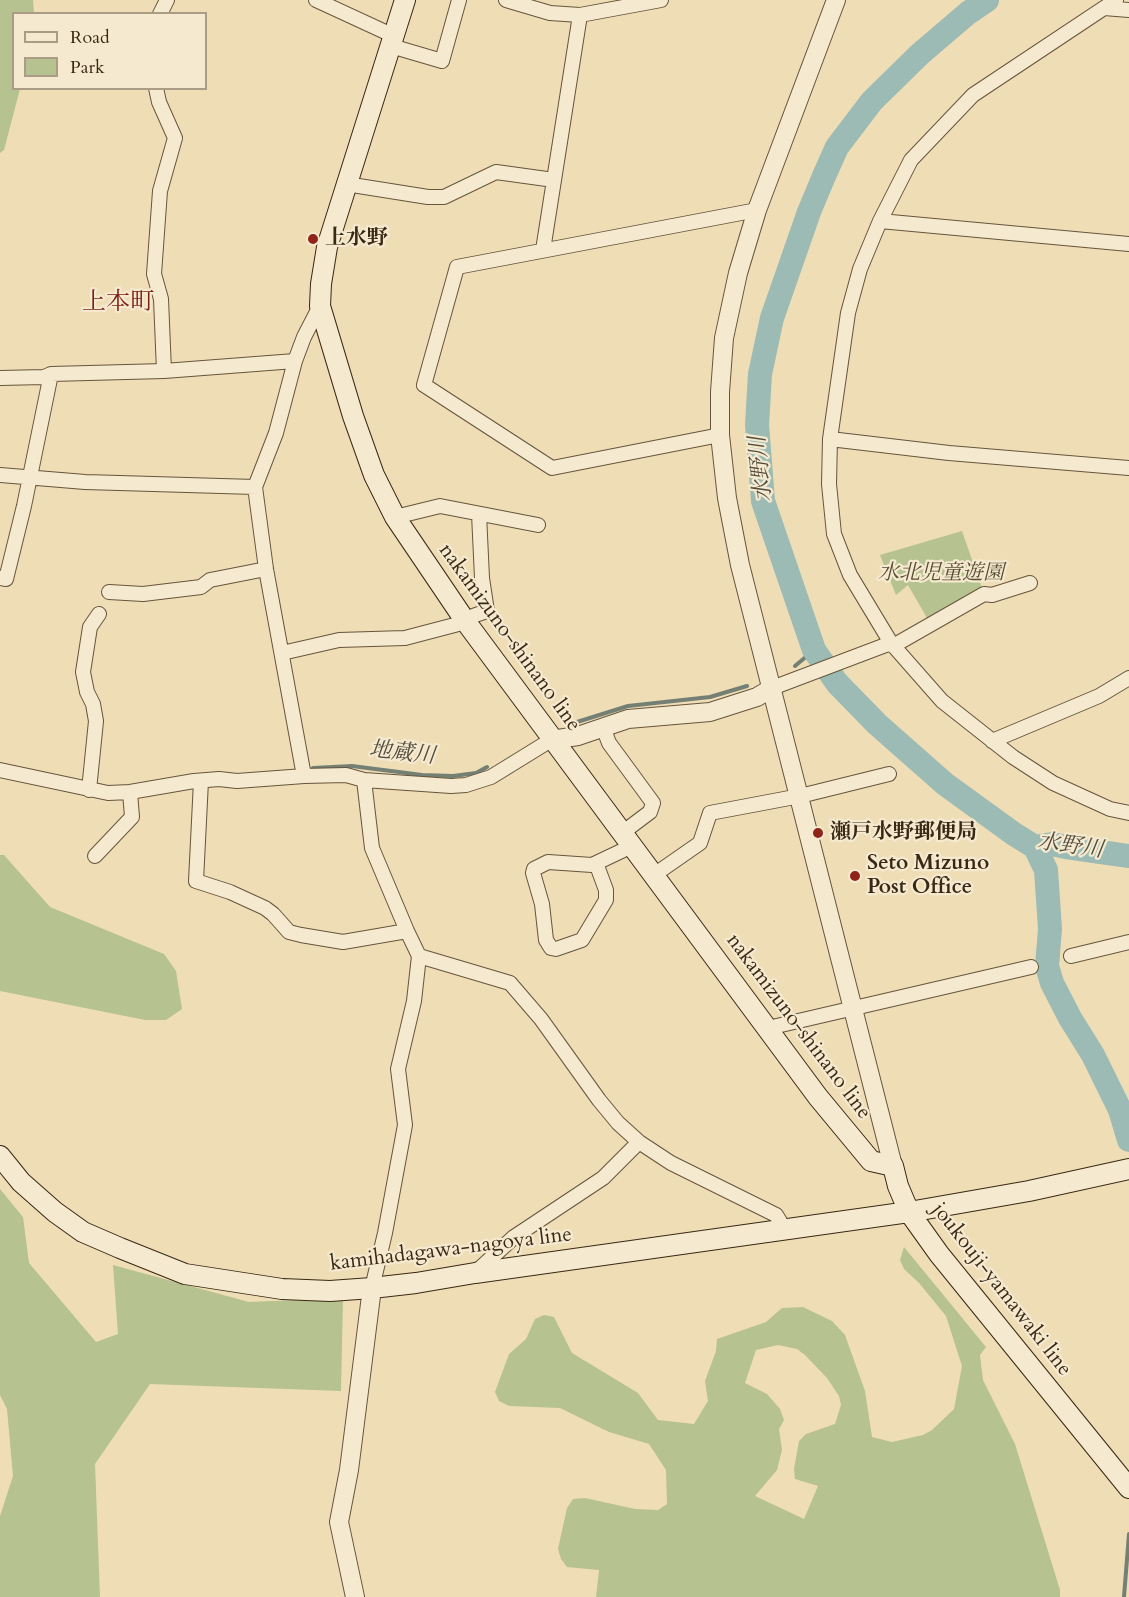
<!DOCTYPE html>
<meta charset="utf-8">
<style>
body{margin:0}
#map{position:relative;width:1129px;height:1597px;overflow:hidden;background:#efddb6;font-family:Cardo,serif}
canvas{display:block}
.legend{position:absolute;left:12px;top:12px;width:195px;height:78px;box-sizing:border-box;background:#f5e9d0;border:2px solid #aa9c85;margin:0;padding:8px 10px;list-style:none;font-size:18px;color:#392814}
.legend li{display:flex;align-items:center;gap:12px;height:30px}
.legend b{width:30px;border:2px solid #aa9c85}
</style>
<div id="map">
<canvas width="1129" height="1597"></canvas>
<ul class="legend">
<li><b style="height:8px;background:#f5e9d0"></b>Road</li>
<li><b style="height:16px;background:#b6c290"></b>Park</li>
</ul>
</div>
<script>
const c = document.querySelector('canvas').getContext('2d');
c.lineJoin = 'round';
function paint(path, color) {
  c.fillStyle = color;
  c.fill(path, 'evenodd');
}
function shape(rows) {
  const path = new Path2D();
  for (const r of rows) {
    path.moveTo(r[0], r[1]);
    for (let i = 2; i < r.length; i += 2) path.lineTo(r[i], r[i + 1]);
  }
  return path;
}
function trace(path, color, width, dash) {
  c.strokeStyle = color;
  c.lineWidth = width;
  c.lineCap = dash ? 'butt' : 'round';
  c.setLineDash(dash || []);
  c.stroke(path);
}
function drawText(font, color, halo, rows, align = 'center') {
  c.font = font + ' Cardo,"Noto Serif JP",serif';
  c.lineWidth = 4.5;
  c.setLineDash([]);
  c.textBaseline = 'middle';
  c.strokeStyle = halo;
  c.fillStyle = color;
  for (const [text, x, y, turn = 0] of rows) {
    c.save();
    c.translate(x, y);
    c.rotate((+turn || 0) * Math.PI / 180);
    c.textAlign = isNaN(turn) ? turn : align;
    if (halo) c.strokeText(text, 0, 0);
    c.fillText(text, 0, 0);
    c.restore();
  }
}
const green = shape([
 [0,0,33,0,34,13,14,14,14,88,20,89,4,150,0,153],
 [962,531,984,594,931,625,908,585,896,595,880,555],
 [0,855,4,855,50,907,164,954,176,971,182,1009,166,1020,145,1020,0,991],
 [0,1189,23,1217,29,1263,96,1342,118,1334,113,1265,249,1302,343,1298,341,1391,150,1384,95,1464,100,1597,0,1597,0,1516,13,1476,7,1409,0,1395],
 [904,1247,986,1347,980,1355,983,1380,1015,1444,1060,1590,1060,1597,596,1597,599,1570,567,1567,561,1559,558,1549,567,1508,573,1499,585,1498,635,1509,658,1510,667,1504,666,1470,649,1444,609,1432,560,1408,509,1406,499,1401,495,1392,509,1354,526,1339,535,1319,544,1315,554,1317,572,1353,638,1393,658,1420,694,1424,708,1401,705,1381,716,1351,717,1339,766,1322,782,1308,803,1307,832,1321,845,1335,865,1391,872,1437,892,1442,923,1435,932,1430,954,1409,962,1366,946,1316,919,1283,904,1269,900,1260],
 [778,1345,797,1349,805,1355,827,1378,839,1396,841,1405,835,1424,806,1434,799,1441,794,1469,795,1479,818,1486,804,1519,755,1496,777,1470,782,1450,779,1429,784,1420,780,1409,767,1394,745,1383,756,1350]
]);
const stream = shape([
 [795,666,814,650],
 [577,722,628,706,710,697,747,686],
 [313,768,352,766,422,775,453,776,476,773,487,767],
 [1124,1597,1129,1534]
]);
const river = shape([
 [987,0,968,13,920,54,872,101,837,147,824,176,809,212,772,318,760,374,757,425,763,501,814,650,837,683,877,724,945,784,1014,834,1035,847,1052,844,1066,847,1129,856],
 [1035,847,1046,870,1050,929,1047,966,1052,983,1070,1018,1093,1055,1120,1110,1129,1140]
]);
const minor = shape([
 [316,0,394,36],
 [506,0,550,13,580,15],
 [1116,0,973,95,911,160,880,221,860,269,848,313,830,439,829,484,834,534,850,575,891,643,942,701,1013,757,1053,783,1110,809,1129,813],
 [1104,8,1129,10],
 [160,14,167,0],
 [391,46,442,61,459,0],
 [156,88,159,102,175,138,160,191,154,274,161,299,164,371],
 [346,184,428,197,444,197,496,172,554,180],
 [880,221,1129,244],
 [543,250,580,15,661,0],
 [0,378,44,377,51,374],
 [720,435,552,468,424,385,457,267,757,210],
 [830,439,949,453,1129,468],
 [0,475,85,482,255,487],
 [395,517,440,506,538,525],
 [0,578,6,579,24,506,51,374,164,371,295,361],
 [109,592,143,594,201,587,210,580,266,569],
 [893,646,984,594,992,595,1030,583],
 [282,653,339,640,405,638,466,622,470,617,487,611,482,578,479,514],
 [772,688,891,643],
 [603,727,609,743,653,803,650,812,622,833],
 [992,741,1099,696,1129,678],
 [0,770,108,793,130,792,194,781,219,779,237,781,304,776,346,775,364,780,451,786,466,785,491,777,551,740],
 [304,776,266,569,255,487,276,433,295,361,304,337,320,306],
 [364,780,372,848,407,931,419,956,414,1001,398,1069,405,1125,385,1233,372,1288],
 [201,781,196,881,230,892,265,908,273,914,289,932,301,935,343,942,407,931],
 [89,790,96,721,93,704,87,692,83,672,90,627,99,614],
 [95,856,132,817,130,792],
 [596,863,606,890,606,900,582,940,556,949,551,948,546,940,542,904,533,873,534,869,548,862,592,865,632,846],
 [654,875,700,843,710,813,800,796,889,774],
 [419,956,510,983,541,1019,599,1100,618,1123,639,1142,671,1163,776,1215,784,1228],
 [1071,956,1129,942],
 [768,1028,1031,967],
 [475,1273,514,1237,603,1178,639,1142]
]);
const tertiary = shape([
 [836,0,757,210,738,273,724,338,720,392,720,435,727,498,740,565,893,1166],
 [551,740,578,736,628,719,710,712,757,697,772,688],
 [355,1597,339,1522,349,1470,372,1288]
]);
const secondary = shape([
 [405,0,327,247,321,284,320,306,353,416,374,475,395,517,466,622,818,1097,871,1161,893,1166,898,1186,909,1212,939,1254,1129,1488],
 [0,1156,21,1182,55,1212,83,1232,120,1248,185,1274,282,1289,330,1291,372,1288,416,1283,475,1273,909,1212,1029,1191,1129,1169]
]);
const markers = [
 [313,239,6,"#8f2418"],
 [818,833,6,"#8f2418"],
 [855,876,6,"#8f2418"]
];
const poiNames = [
 ["上水野",325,239],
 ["瀬戸水野郵便局",830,833],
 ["Seto Mizuno",867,864],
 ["Post Office",867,888]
];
const parkNames = [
 ["水北児童遊園",941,574]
];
const streetNames = [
 ["nakamizuno-shinano line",509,638,54],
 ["nakamizuno-shinano line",798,1027,53],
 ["kamihadagawa-nagoya line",451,1250,-7],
 ["joukouji-yamawaki line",1001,1290,52]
];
const waterNames = [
 ["水野川",762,469,-96],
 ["地蔵川",402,754,6],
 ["水野川",1070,847,8]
];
const quarterNames = [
 ["上本町",118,303]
];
paint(green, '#b6c290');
trace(stream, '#748074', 4);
trace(river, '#9bbbb4', 24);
trace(minor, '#66553c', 16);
trace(tertiary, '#66553c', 20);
trace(secondary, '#392814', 22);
trace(minor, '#f5e9d0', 14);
trace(tertiary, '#f5e9d0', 18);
trace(secondary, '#f5e9d0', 20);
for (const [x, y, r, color] of markers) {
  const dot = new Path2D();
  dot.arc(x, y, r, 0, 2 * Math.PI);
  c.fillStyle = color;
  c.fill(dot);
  trace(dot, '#f5e9d0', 2);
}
drawText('bold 21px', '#392814', '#f5e9d0', poiNames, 'left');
drawText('italic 21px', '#584e33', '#f5e9d0', parkNames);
drawText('21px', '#392814', '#f5e9d0', streetNames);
drawText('italic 22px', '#524d3c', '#f5e9d0', waterNames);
drawText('24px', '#7a1f14', '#f5e9d0', quarterNames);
</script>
